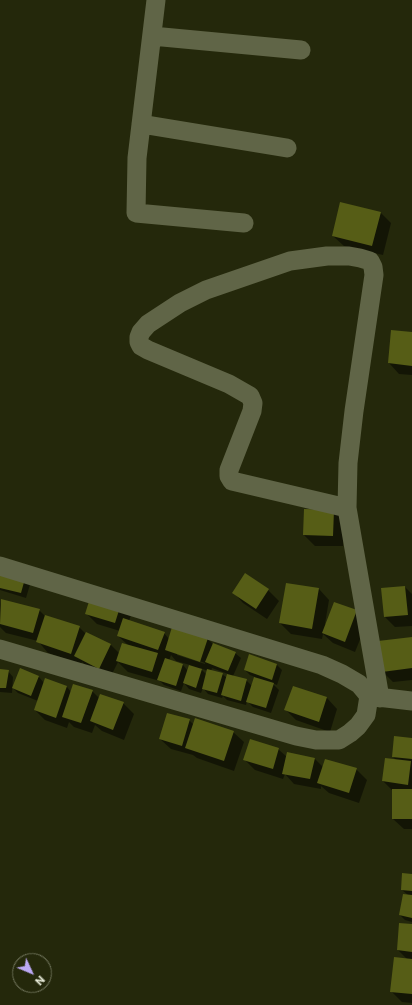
<!DOCTYPE html>
<style>
body{margin:0}
#map{position:relative;width:412px;height:1005px;overflow:hidden;background:#24280b;font-family:Commissioner,sans-serif}
canvas{display:block}
.north{position:absolute;left:12px;top:953px;width:40px;height:40px;box-sizing:border-box;background:#24280b;border:1px solid #72765d;border-radius:50%;rotate:134deg;font-size:11px;font-weight:700;line-height:16px;text-align:center;color:#e7ebd9}
.north::after{content:'';display:block;margin:auto;width:14px;height:18px;background:#bca9f5;clip-path:polygon(50% 0,100% 100%,50% 72%,0 100%)}
</style>
<div id="map">
<canvas width="412" height="1005"></canvas>
<div class="north">N</div>
</div>
<script>
const c = document.querySelector('canvas').getContext('2d');
c.lineJoin = 'round';
function paint(path, color) {
  c.fillStyle = color;
  c.fill(path, 'evenodd');
}
function shape(rows) {
  const path = new Path2D();
  for (const r of rows) {
    path.moveTo(r[0], r[1]);
    for (let i = 2; i < r.length; i += 2) path.lineTo(r[i], r[i + 1]);
  }
  return path;
}
function trace(path, color, width, dash) {
  c.strokeStyle = color;
  c.lineWidth = width;
  c.lineCap = dash ? 'butt' : 'round';
  c.setLineDash(dash || []);
  c.stroke(path);
}
const shadow = shape([
 [380,212,391,223,383,255,344,246,333,236],
 [412,333,412,375,399,374,389,363],
 [333,511,344,521,343,546,315,546,304,535],
 [0,569,31,581,26,598,0,590],
 [245,574,268,590,279,601,267,619,243,603,233,592],
 [405,587,412,594,412,626,395,627,385,617],
 [319,589,329,600,325,624,356,611,367,622,355,652,333,643,323,634,322,639,291,634,280,623],
 [92,596,131,615,129,621,164,633,169,639,208,639,213,644,235,653,241,658,233,676,246,680,252,686,255,677,250,675,245,670,250,655,277,665,282,670,277,685,272,683,279,690,271,713,253,707,247,701,246,705,227,700,223,696,222,698,208,694,203,688,201,693,189,689,184,683,181,691,164,685,160,681,128,672,118,662,110,678,86,666,82,662,81,664,48,653,38,641,6,633,0,627,0,605,1,600,39,610,46,617,79,627,86,634,111,645,120,654,128,645,118,636,120,631,97,624,86,613],
 [177,653,205,663,205,664,177,655],
 [171,655,176,661,190,665,188,671,183,665,169,661],
 [200,668,208,671,207,675],
 [212,668,228,674,227,678,222,674,211,671],
 [412,638,412,680,393,682,382,671],
 [0,670,8,671,13,677,12,693,0,692],
 [21,670,39,677,44,683,46,680,67,687,71,692,92,691,100,699,123,703,134,714,124,740,102,731,95,725,92,733,74,727,69,722,67,728,45,720,35,710,38,701,18,693,13,688],
 [293,687,327,698,337,709,330,732,296,720,286,710],
 [189,720,194,725,233,732,244,742,234,771,197,758,193,755,171,749,160,739],
 [412,739,412,829,404,829,393,819,393,791,383,781,397,761,393,757],
 [278,749,287,757,314,758,323,767,356,769,367,780,359,803,329,793,321,786,321,789,294,784,285,774,283,779,255,770,245,760],
 [412,875,412,922,405,920,400,915,408,895,402,890],
 [412,925,412,1003,402,1002,391,991,408,960,398,950]
]);
const building = shape([
 [340,202,381,212,372,246,332,236],
 [391,330,412,332,412,366,388,363],
 [304,509,334,510,333,536,303,535],
 [0,568,26,575,21,593,0,588],
 [245,573,269,589,256,609,232,593],
 [286,583,319,588,312,629,279,623],
 [405,586,408,615,384,617,381,588],
 [91,595,121,604,115,623,85,614],
 [1,599,40,609,33,633,0,624],
 [334,602,357,610,345,642,322,633],
 [45,615,80,626,71,654,36,642],
 [123,618,165,632,158,650,117,636],
 [172,627,208,638,200,662,165,650],
 [86,632,111,644,99,669,74,656],
 [412,637,412,668,382,672,378,641],
 [122,643,158,653,152,672,116,661],
 [213,643,236,652,228,671,205,662],
 [249,654,277,664,272,680,244,670],
 [165,658,183,664,176,686,157,680],
 [189,665,202,669,196,688,183,683],
 [20,668,39,676,31,696,12,688],
 [0,669,9,670,6,688,0,688],
 [207,669,223,673,217,693,202,689],
 [227,674,247,679,241,701,221,695],
 [254,677,274,683,266,708,246,702],
 [45,678,67,686,56,718,34,710],
 [73,684,93,690,81,723,62,717],
 [293,686,327,697,319,722,284,710],
 [100,694,124,702,113,730,90,721],
 [167,713,190,719,182,746,159,739],
 [195,718,234,731,224,761,185,748],
 [394,736,412,738,412,759,392,757],
 [250,739,279,748,273,769,243,760],
 [287,752,315,758,310,779,282,774],
 [385,758,411,761,408,785,382,781],
 [325,759,357,768,349,793,317,783],
 [392,789,412,789,412,819,392,819],
 [402,873,412,874,412,891,401,890],
 [403,894,412,895,412,918,399,915],
 [399,923,412,924,412,952,397,950],
 [394,957,412,959,412,994,390,992]
]);
const street = shape([
 [156,0,137,158,136,213,244,223],
 [152,36,301,50],
 [141,124,287,148],
 [347,508,232,481,229,476,229,470,252,411,253,403,250,396,229,384,148,350,141,346,139,342,139,337,141,332,148,324,180,303,206,290,290,261,327,256,349,256,360,258,370,261,373,267,374,275,354,411,348,463,347,508,380,698],
 [0,566,322,665,342,674,359,684,369,696,412,701],
 [0,649,296,736,316,740,339,740,350,733,358,726,366,715,369,696]
]);
paint(shadow, '#0007');
paint(building, '#565d16');
trace(street, '#606547', 19);
</script>
